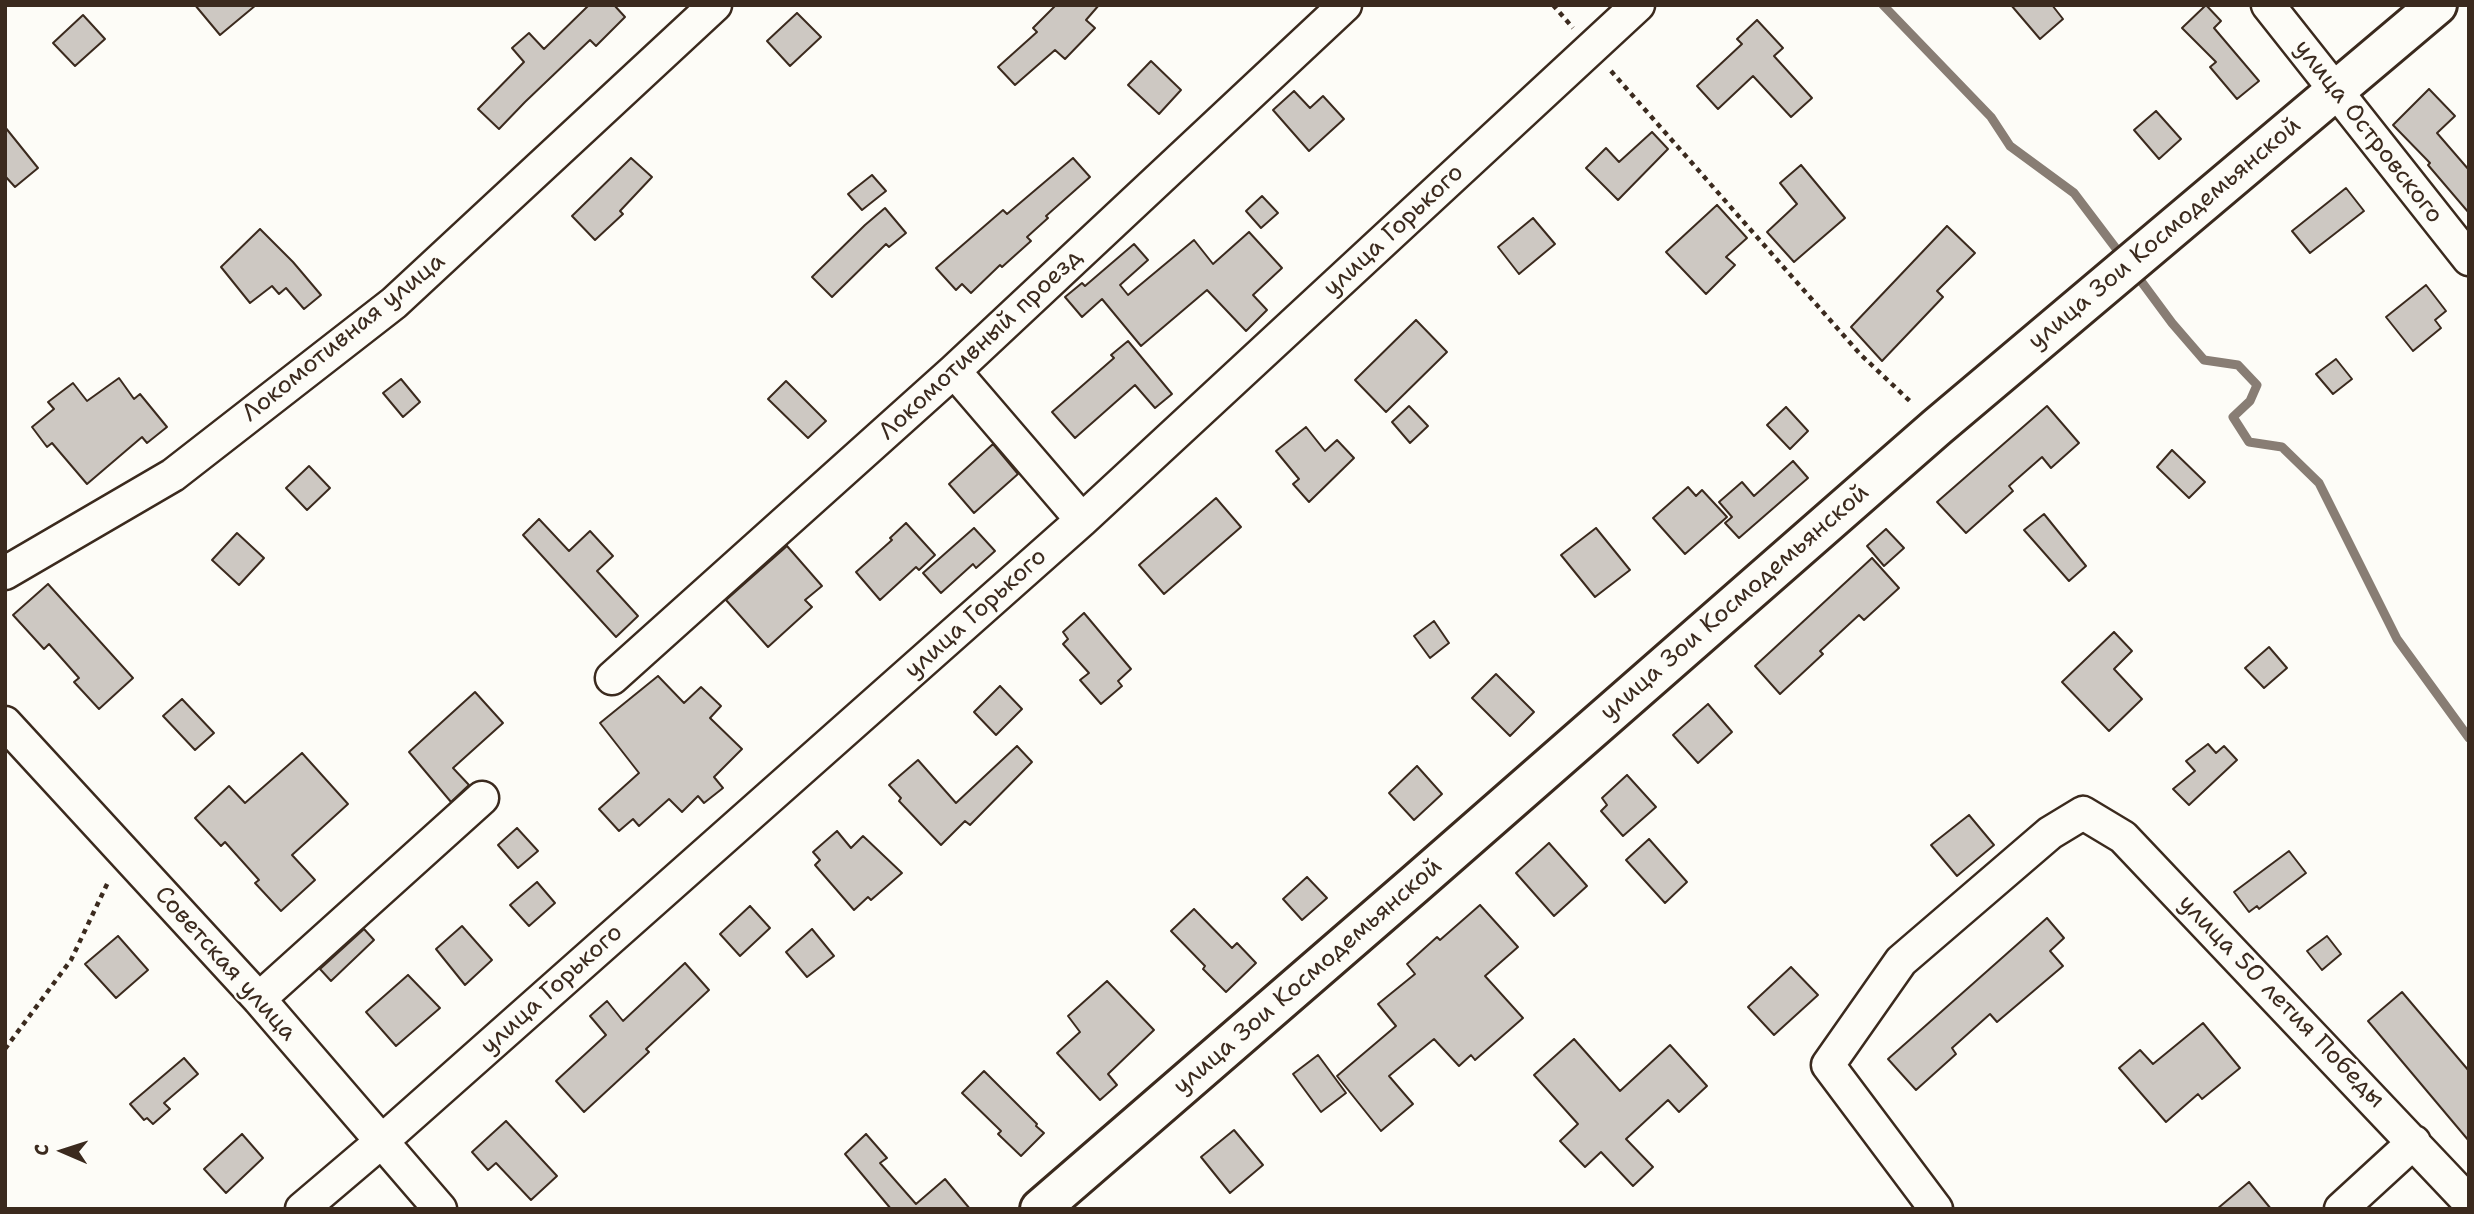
<!DOCTYPE html>
<meta charset="utf-8">
<style>
body{margin:0}
#map{position:relative;width:2474px;height:1214px;overflow:hidden;background:#fdfcf7;font-family:"Shantell Sans",sans-serif}
canvas{display:block}
.frame{position:absolute;inset:0;border:7px solid #3b2a1e;pointer-events:none}
.north{position:absolute;left:28px;top:1116px;width:70px;height:70px;-webkit-text-stroke:5px #fdfcf7;paint-order:stroke;rotate:273deg;font-size:19px;font-weight:700;line-height:28px;text-align:center;color:#3b2a1e}
.north::after{content:'';display:block;margin:auto;width:24px;height:32px;background:#3b2a1e;clip-path:polygon(50% 0,100% 100%,50% 72%,0 100%)}
</style>
<div id="map">
<canvas width="2474" height="1214"></canvas>
<div class="frame"></div>
<div class="north">С</div>
</div>
<script>
const c = document.querySelector('canvas').getContext('2d');
c.lineJoin = 'round';
function shape(rows) {
  const path = new Path2D();
  for (const r of rows) {
    path.moveTo(r[0], r[1]);
    for (let i = 2; i < r.length; i += 2) path.lineTo(r[i], r[i + 1]);
  }
  return path;
}
function trace(path, color, width, dash) {
  c.strokeStyle = color;
  c.lineWidth = width;
  c.lineCap = dash ? 'butt' : 'round';
  c.setLineDash(dash || []);
  c.stroke(path);
}
function paint(path, color) {
  c.fillStyle = color;
  c.fill(path, 'evenodd');
}
function drawText(font, color, halo, rows, align = 'center') {
  c.font = font + ' "Shantell Sans",sans-serif';
  c.lineWidth = 5;
  c.setLineDash([]);
  c.textBaseline = 'middle';
  c.strokeStyle = halo;
  c.fillStyle = color;
  for (const [text, x, y, turn = 0] of rows) {
    c.save();
    c.translate(x, y);
    c.rotate((+turn || 0) * Math.PI / 180);
    c.textAlign = isNaN(turn) ? turn : align;
    if (halo) c.strokeText(text, 0, 0);
    c.fillText(text, 0, 0);
    c.restore();
  }
}
const stream = shape([
 [1883,5,1991,117,2010,146,2074,193,2124,259],
 [2135,273,2172,323,2204,360,2238,365,2257,385,2250,401,2233,417,2249,442,2282,447,2319,483,2397,639,2469,738]
]);
const building = shape([
 [195,5,256,5,220,35,195,5],
 [589,5,614,5,625,17,596,46,590,40,525,102,499,129,478,109,524,62,512,48,529,33,544,49,589,5],
 [1056,5,1099,5,1086,20,1095,28,1065,59,1055,50,1015,85,998,67,1037,32,1033,28,1056,5],
 [2011,5,2052,5,2063,19,2040,39,2011,5],
 [2206,5,2221,21,2214,28,2259,81,2237,99,2210,67,2216,62,2182,28,2206,5],
 [797,13,821,37,790,66,767,41,797,13],
 [83,15,105,39,75,66,53,43,83,15],
 [1757,20,1783,48,1774,56,1812,98,1791,117,1753,76,1718,109,1697,86,1742,44,1737,39,1757,20],
 [1151,61,1181,90,1159,114,1128,85,1151,61],
 [2429,89,2455,116,2437,133,2469,170,2469,213,2428,165,2430,163,2393,125,2429,89],
 [1294,91,1310,108,1323,96,1344,119,1309,151,1273,110,1294,91],
 [2156,111,2181,139,2159,159,2134,130,2156,111],
 [5,127,38,168,15,187,5,176,5,127],
 [1652,132,1668,149,1618,200,1586,168,1606,148,1619,162,1652,132],
 [631,158,652,177,620,211,623,214,595,240,572,216,631,158],
 [1073,158,1090,177,1046,216,1048,218,1027,237,1031,241,1002,267,1000,265,971,293,962,284,956,290,936,268,1003,210,1007,214,1073,158],
 [1801,165,1845,218,1794,262,1767,232,1797,204,1780,183,1801,165],
 [872,175,886,191,862,210,848,194,872,175],
 [2346,188,2364,211,2310,253,2292,231,2346,188],
 [1262,196,1278,213,1261,228,1246,211,1262,196],
 [1717,205,1747,238,1726,257,1735,265,1706,294,1666,252,1717,205],
 [885,208,906,233,889,247,886,244,832,297,812,277,865,225,885,208],
 [1533,218,1555,244,1519,274,1498,247,1533,218],
 [1947,226,1975,253,1937,291,1943,297,1882,361,1851,327,1947,226],
 [260,229,293,262,321,295,304,309,286,288,279,294,272,286,250,303,221,267,260,229],
 [1249,232,1282,268,1253,295,1267,310,1246,331,1207,290,1141,346,1102,299,1082,317,1065,297,1082,283,1085,286,1134,244,1148,260,1120,285,1128,295,1194,240,1213,264,1249,232],
 [2426,285,2446,311,2435,320,2441,328,2413,351,2386,317,2426,285],
 [1416,320,1447,352,1386,412,1355,380,1416,320],
 [1128,341,1172,394,1155,408,1135,385,1075,438,1052,412,1114,358,1111,355,1128,341],
 [2336,359,2352,379,2333,394,2316,374,2336,359],
 [119,378,134,399,140,394,167,427,147,443,142,437,87,484,52,443,47,447,32,427,54,409,48,402,73,383,87,401,119,378],
 [401,379,420,402,403,417,383,393,401,379],
 [786,381,826,421,808,438,768,399,786,381],
 [1409,406,1428,426,1410,443,1392,422,1409,406],
 [2047,406,2079,443,2051,468,2042,457,2009,486,2013,491,1966,533,1937,502,2047,406],
 [1786,407,1808,431,1790,449,1767,425,1786,407],
 [1306,427,1325,451,1337,440,1354,458,1309,502,1293,484,1299,479,1276,451,1306,427],
 [993,444,1018,474,974,513,949,484,993,444],
 [2172,450,2205,482,2189,498,2157,467,2172,450],
 [1793,461,1808,478,1739,538,1725,523,1732,517,1719,502,1742,482,1754,496,1793,461],
 [309,466,330,488,307,510,286,488,309,466],
 [1688,487,1696,496,1702,490,1727,517,1685,554,1653,518,1688,487],
 [1216,498,1241,527,1164,594,1139,565,1216,498],
 [2044,514,2086,566,2069,581,2024,530,2044,514],
 [539,519,569,551,590,531,613,556,597,571,638,616,616,637,523,535,539,519],
 [906,523,935,555,919,570,916,567,880,600,856,572,892,540,890,538,906,523],
 [974,528,995,551,976,568,973,564,941,593,923,573,974,528],
 [1596,528,1630,570,1595,597,1561,555,1596,528],
 [1886,529,1904,548,1884,566,1867,546,1886,529],
 [237,533,264,558,239,585,212,560,237,533],
 [787,546,822,586,805,600,812,607,768,647,726,600,787,546],
 [1872,558,1899,588,1864,620,1859,615,1820,651,1823,654,1780,694,1755,666,1872,558],
 [48,584,133,678,99,709,74,682,79,678,49,644,44,649,13,615,48,584],
 [1084,613,1131,669,1118,681,1122,686,1101,704,1080,680,1089,673,1063,644,1068,639,1063,632,1084,613],
 [1434,621,1449,643,1430,658,1414,636,1434,621],
 [2114,632,2132,651,2114,669,2142,699,2109,731,2062,682,2114,632],
 [2269,647,2287,668,2264,688,2245,668,2269,647],
 [1496,674,1534,712,1510,736,1472,698,1496,674],
 [658,676,684,703,701,687,721,706,710,718,742,749,714,777,723,788,704,803,698,796,682,812,669,799,639,826,633,819,619,831,599,809,639,773,600,723,658,676],
 [1000,686,1022,709,996,735,974,712,1000,686],
 [475,692,503,723,453,768,469,785,451,802,409,752,475,692],
 [182,699,214,733,195,750,163,716,182,699],
 [1708,704,1732,732,1698,763,1673,735,1708,704],
 [2208,744,2216,753,2224,746,2237,760,2189,805,2173,789,2195,771,2186,761,2208,744],
 [1017,746,1032,762,970,825,965,821,941,845,899,801,901,798,889,785,918,760,956,803,1017,746],
 [302,753,348,804,292,855,315,880,281,911,255,883,259,880,225,842,221,846,195,818,229,786,245,803,302,753],
 [1417,766,1442,794,1414,820,1389,793,1417,766],
 [1627,775,1656,807,1623,836,1601,811,1607,805,1602,798,1627,775],
 [1969,815,1994,845,1957,876,1931,845,1969,815],
 [517,828,538,851,518,868,498,845,517,828],
 [837,831,851,848,863,836,902,873,871,900,868,897,854,910,815,865,820,860,813,852,837,831],
 [1649,839,1687,882,1665,903,1626,860,1649,839],
 [1549,843,1587,886,1554,916,1516,873,1549,843],
 [2289,851,2306,873,2259,909,2257,906,2249,912,2234,892,2289,851],
 [1307,877,1327,898,1302,920,1283,899,1307,877],
 [537,882,555,903,529,926,510,905,537,882],
 [1480,905,1518,947,1485,976,1523,1018,1475,1060,1471,1055,1459,1066,1434,1039,1389,1076,1413,1104,1381,1131,1337,1076,1396,1026,1378,1004,1415,974,1407,964,1437,937,1440,940,1480,905],
 [750,906,770,928,740,956,720,934,750,906],
 [1194,909,1232,948,1237,943,1256,963,1226,992,1203,969,1205,966,1171,931,1194,909],
 [2047,918,2064,938,2050,951,2063,966,1997,1022,1990,1014,1952,1048,1956,1054,1916,1090,1888,1059,2047,918],
 [462,926,492,960,465,985,436,949,462,926],
 [364,929,374,940,331,981,320,969,364,929],
 [812,929,834,956,807,977,786,952,812,929],
 [118,936,148,970,116,998,85,964,118,936],
 [2327,936,2341,954,2322,970,2307,951,2327,936],
 [685,963,709,990,646,1049,649,1052,584,1112,556,1081,606,1035,590,1016,607,1001,623,1021,685,963],
 [1791,967,1818,995,1774,1035,1748,1007,1791,967],
 [408,975,440,1008,396,1046,366,1012,408,975],
 [1107,981,1154,1030,1108,1074,1117,1085,1100,1100,1057,1053,1080,1032,1068,1016,1107,981],
 [2402,992,2469,1071,2469,1141,2368,1021,2402,992],
 [2203,1023,2240,1068,2202,1099,2198,1094,2166,1122,2119,1068,2140,1050,2153,1064,2203,1023],
 [1574,1039,1620,1091,1670,1045,1707,1086,1679,1112,1668,1100,1626,1139,1653,1167,1633,1186,1601,1152,1585,1167,1560,1141,1578,1124,1534,1075,1574,1039],
 [1318,1055,1346,1093,1321,1112,1293,1074,1318,1055],
 [184,1058,198,1074,164,1103,170,1109,153,1124,147,1118,144,1120,130,1104,184,1058],
 [984,1071,1037,1124,1036,1126,1044,1133,1021,1156,998,1134,1001,1131,962,1093,984,1071],
 [506,1121,557,1176,531,1200,496,1163,488,1170,472,1152,506,1121],
 [1234,1130,1263,1165,1230,1193,1201,1157,1234,1130],
 [242,1134,263,1158,226,1193,204,1169,242,1134],
 [866,1134,887,1158,880,1163,916,1204,945,1179,970,1209,891,1209,845,1154,866,1134],
 [2249,1182,2271,1209,2217,1209,2249,1182]
]);
const path = shape([
 [1553,5,1573,28],
 [1611,71,1860,354,1913,404],
 [5,1049,71,960,109,880]
]);
const minor = shape([
 [2268,5,2469,259],
 [954,371,1082,520],
 [5,573,173,475,394,303,715,5],
 [612,678,954,371,1345,5],
 [5,723,259,999,440,1209],
 [259,999,482,798],
 [302,1209,382,1141,1082,520,1638,5],
 [1936,1209,1828,1065,1901,961,2050,833,2083,813,2123,837,2469,1202],
 [2341,1209,2414,1142]
]);
const tertiary = shape([
 [1040,1209,1414,885,1937,427,2437,5]
]);
const streetNames = [
 ["улица Островского",2368,132,52],
 ["улица Горького",1394,231,-43],
 ["улица Зои Космодемьянской",2165,234,-40],
 ["Локомотивная улица",344,338,-39],
 ["Локомотивный проезд",981,345,-43],
 ["улица Зои Космодемьянской",1735,603,-41],
 ["улица Горького",976,614,-42],
 ["Советская улица",225,964,48],
 ["улица Зои Космодемьянской",1308,977,-41],
 ["улица Горького",552,990,-42],
 ["улица 50 летия Победы",2281,1002,46]
];
trace(stream, '#887d74', 9);
paint(building, '#cdc8c2');
trace(building, '#3b2a1e', 2);
trace(minor, '#3b2a1e', 37);
trace(tertiary, '#3b2a1e', 44);
trace(path, '#3b2a1e', 4.5, [5, 5]);
trace(minor, '#fdfcf7', 32);
trace(tertiary, '#fdfcf7', 38);
drawText('24px', '#3b2a1e', '#fdfcf7', streetNames);
</script>
